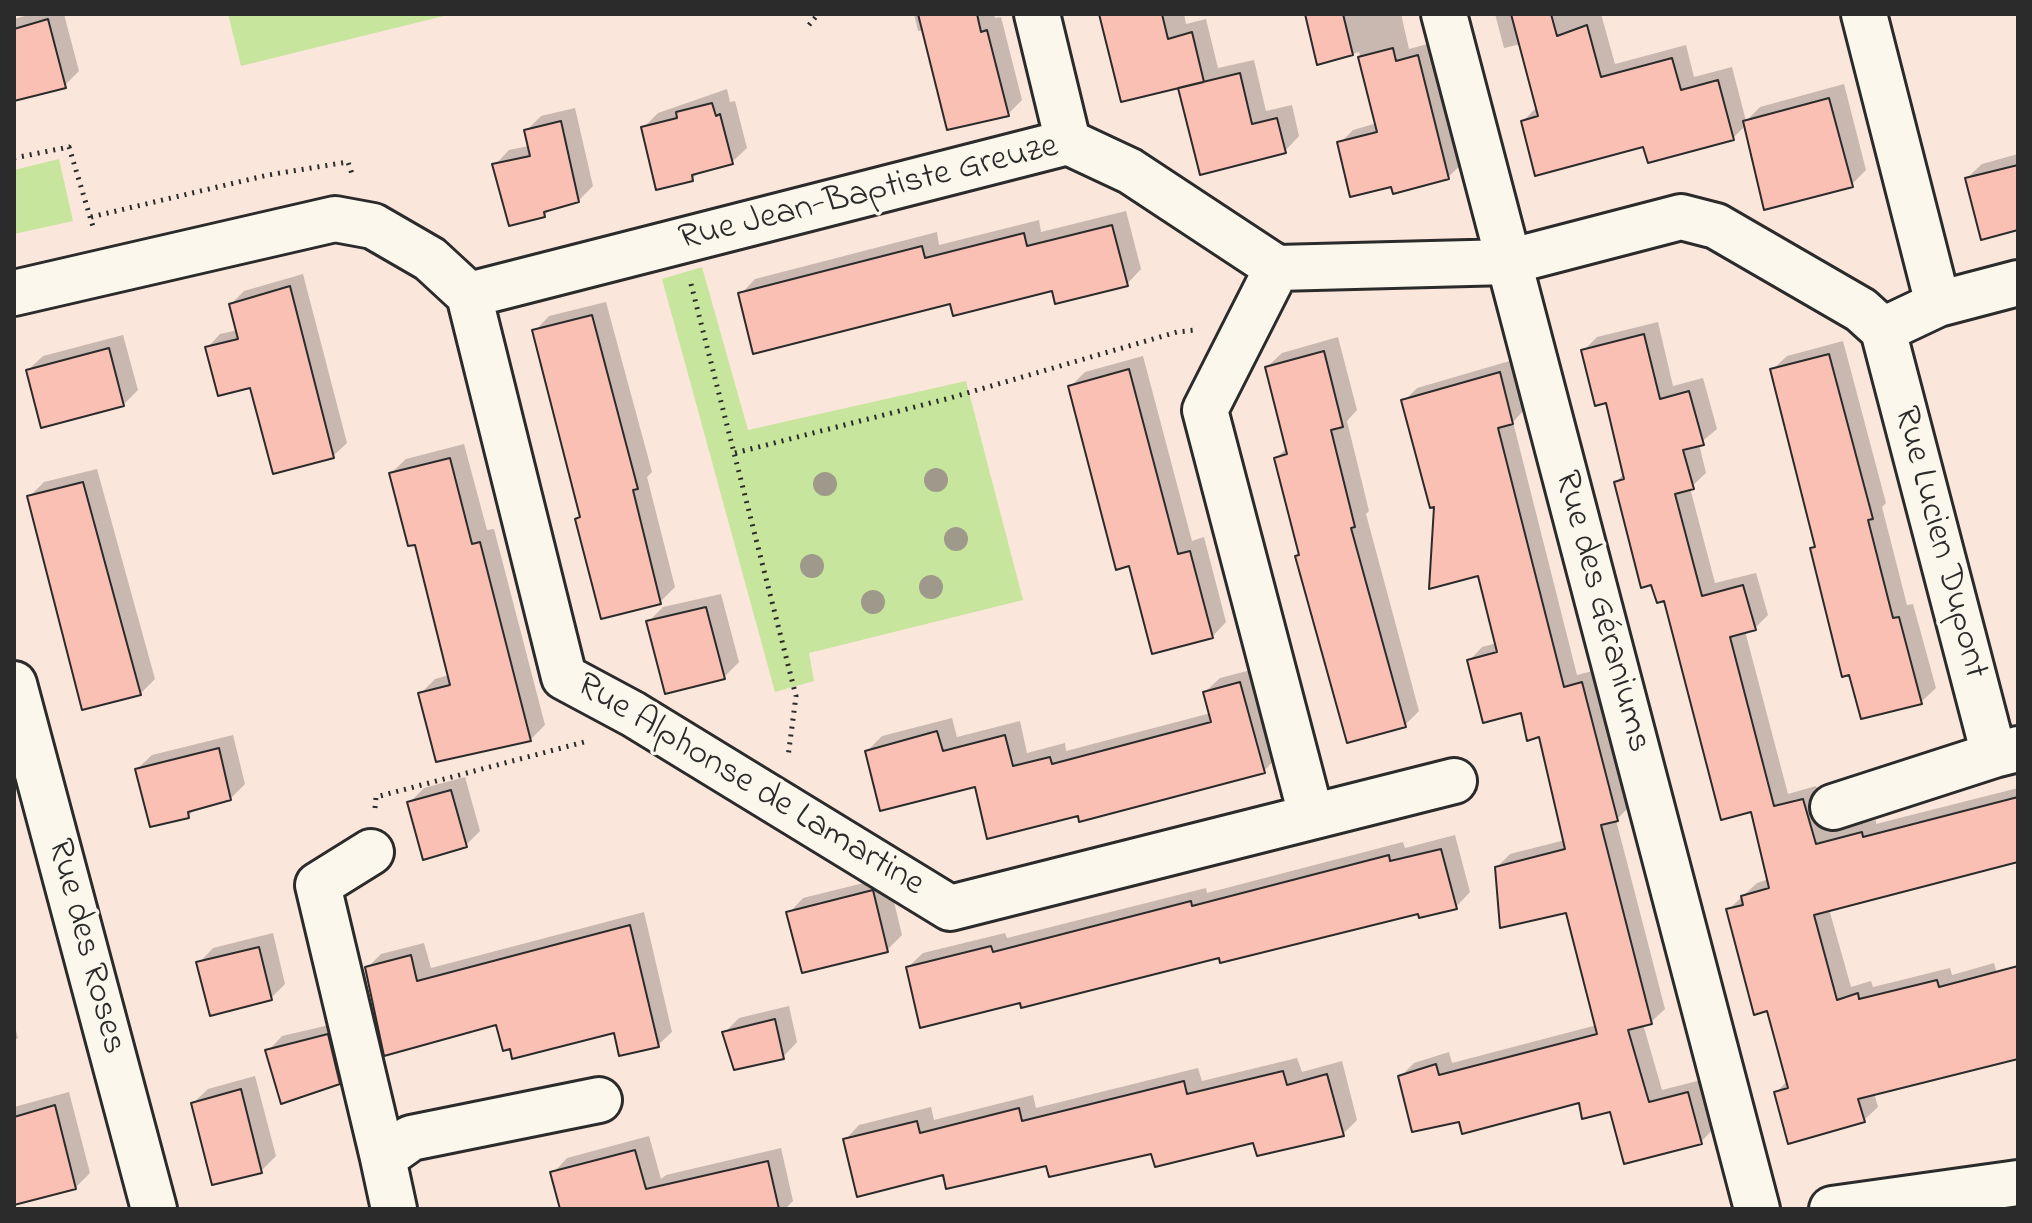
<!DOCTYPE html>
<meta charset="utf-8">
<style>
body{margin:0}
#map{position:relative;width:2032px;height:1223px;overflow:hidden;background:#fbe6db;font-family:"Indie Flower",sans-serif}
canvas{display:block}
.frame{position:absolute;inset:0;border:16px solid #2b2b2b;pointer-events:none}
</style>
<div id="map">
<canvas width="2032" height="1223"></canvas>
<div class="frame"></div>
</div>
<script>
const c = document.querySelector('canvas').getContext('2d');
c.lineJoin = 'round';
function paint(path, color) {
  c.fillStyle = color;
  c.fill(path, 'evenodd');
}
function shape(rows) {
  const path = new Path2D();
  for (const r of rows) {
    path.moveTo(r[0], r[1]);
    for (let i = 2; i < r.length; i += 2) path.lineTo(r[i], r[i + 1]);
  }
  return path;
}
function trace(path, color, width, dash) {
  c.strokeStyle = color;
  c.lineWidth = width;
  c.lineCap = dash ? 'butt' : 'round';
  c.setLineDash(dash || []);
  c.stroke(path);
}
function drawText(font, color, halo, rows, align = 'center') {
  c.font = font + ' "Indie Flower",sans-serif';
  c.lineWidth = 7;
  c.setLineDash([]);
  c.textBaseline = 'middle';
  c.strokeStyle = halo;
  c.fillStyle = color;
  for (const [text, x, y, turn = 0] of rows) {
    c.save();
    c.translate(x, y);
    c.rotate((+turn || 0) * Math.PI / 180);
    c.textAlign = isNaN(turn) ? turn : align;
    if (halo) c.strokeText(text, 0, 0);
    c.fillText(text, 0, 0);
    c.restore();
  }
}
const green = shape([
 [228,14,452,14,241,66],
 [59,159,73,221,14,234,14,170],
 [702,267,748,430,966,381,1023,600,809,653,814,681,775,692,662,279]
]);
const shadow = shape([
 [32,14,64,14,79,71,64,86,14,99,14,19],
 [914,14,994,14,995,18,1001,17,1022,100,1008,114,924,30,918,31],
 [1102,14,1184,14,1186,24,1206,19,1218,68,1254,60,1266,111,1292,105,1299,136,1285,151,1180,89],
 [1307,14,1401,14,1409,49,1431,43,1462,164,1448,177,1393,184,1340,143,1353,130,1377,123,1359,52,1319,63],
 [1495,14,1601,14,1615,64,1686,45,1694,77,1732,67,1746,121,1760,107,1844,84,1866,170,1851,185,1746,125,1733,138,1645,144,1523,121,1538,106,1521,44,1504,48],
 [727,89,730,102,735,101,747,148,732,162,701,170,692,179,643,128,658,113],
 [575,108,593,186,578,201,551,208,544,216,495,165,509,150,529,146,526,131,541,116],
 [2018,154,2018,228,1967,178,1982,164],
 [1126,211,1141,269,1127,284,1053,288,951,302,741,294,755,279,937,232,939,245,1039,220,1041,232],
 [303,274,347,443,333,456,207,348,220,334,238,330,231,304,244,291],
 [606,302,652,472,647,477,675,587,660,602,578,519,582,515,535,331,549,316],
 [1658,322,1673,386,1703,378,1717,429,1699,444,1706,473,1690,488,1715,583,1756,573,1768,615,1755,628,1745,631,1788,794,1816,786,1830,832,1876,820,1876,824,2018,788,2018,860,1829,909,1851,987,1871,981,1873,987,1950,968,1952,975,1994,963,2004,1001,2018,997,2018,1059,1874,1093,1878,1107,1864,1120,1776,1093,1788,1080,1768,1009,1729,909,1757,883,1769,879,1753,810,1616,482,1624,474,1607,400,1583,351,1597,337],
 [123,335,138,390,123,405,28,370,43,356],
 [1338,337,1357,410,1347,421,1369,511,1366,514,1419,711,1405,725,1326,651,1321,652,1276,458,1287,448,1267,367,1282,353],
 [1843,341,1886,503,1882,507,1907,605,1913,604,1936,688,1921,702,1812,549,1817,544,1772,370,1787,356],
 [1143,356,1192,541,1204,537,1226,622,1212,637,1130,564,1071,386,1085,372],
 [1513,360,1525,409,1513,422,1577,675,1596,670,1630,806,1616,820,1665,1009,1651,1022,1643,1024,1662,1090,1701,1080,1714,1128,1701,1142,1580,1101,1460,1120,1400,1077,1414,1063,1449,1052,1452,1063,1597,1025,1567,911,1497,867,1510,854,1565,840,1540,734,1522,711,1469,661,1482,647,1497,643,1480,574,1436,504,1404,401,1417,388],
 [464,444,487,530,494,529,545,725,530,740,420,694,435,679,449,675,417,542,391,473,406,459],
 [97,469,155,679,140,694,29,497,44,482],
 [721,594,739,662,724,677,648,622,663,607],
 [1255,669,1278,756,1264,771,1079,813,867,751,882,736,952,718,957,737,1020,721,1027,753,1065,743,1066,751,1211,713,1205,692,1220,678],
 [233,735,245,784,230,799,197,807,188,816,137,769,152,755],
 [465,777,480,831,465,846,409,803,424,788],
 [1455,835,1470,892,1456,907,1419,911,1221,956,908,967,923,953,1005,933,1007,938,1206,888,1207,893,1403,842,1405,848],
 [888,877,902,935,887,950,789,913,803,898],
 [644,912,672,1032,658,1045,616,1030,497,1022,367,968,381,954,424,943,431,968],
 [273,933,285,984,271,998,199,963,213,948],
 [789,1006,797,1042,783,1057,725,1032,739,1018],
 [342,1022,353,1068,339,1082,268,1051,282,1036],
 [14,1023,18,1038,14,1041],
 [1297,1058,1302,1072,1342,1061,1357,1120,1343,1134,944,1173,845,1140,859,1125,931,1107,934,1120,1033,1095,1036,1108,1198,1068,1202,1081],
 [255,1076,276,1156,261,1171,193,1103,208,1089],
 [69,1092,90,1173,75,1188,14,1188,14,1107],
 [649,1136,661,1179,666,1175,781,1148,793,1201,785,1209,562,1209,553,1173,567,1158]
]);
const building = shape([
 [918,14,977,14,981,32,987,30,1009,116,947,130,918,14],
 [1099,14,1162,14,1168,39,1192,32,1204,82,1121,102,1099,14],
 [1305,14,1343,14,1353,55,1317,65,1305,14],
 [1511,14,1551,14,1557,36,1587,25,1601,77,1672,58,1681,90,1718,80,1734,140,1648,163,1643,147,1535,176,1521,121,1538,116,1511,14],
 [48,19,66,88,14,101,14,29,48,19],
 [1393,48,1396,61,1418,55,1449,179,1393,194,1391,187,1350,197,1337,142,1377,132,1358,57,1393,48],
 [1240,73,1252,124,1277,118,1286,153,1200,175,1178,88,1240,73],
 [1829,98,1853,187,1764,210,1743,121,1829,98],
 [712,103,716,116,720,114,733,164,692,175,693,181,656,190,641,127,677,118,676,112,712,103],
 [561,121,579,202,544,212,545,217,509,226,492,164,530,156,524,130,561,121],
 [2018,165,2018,230,1981,240,1965,178,2018,165],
 [1112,225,1128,286,1055,304,1052,291,953,316,950,304,753,354,738,293,922,246,925,258,1024,233,1027,246,1112,225],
 [290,286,334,458,273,474,250,388,218,396,205,347,238,339,229,304,290,286],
 [592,315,638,489,633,490,661,604,601,619,575,519,580,517,532,330,592,315],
 [1644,334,1660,399,1689,391,1704,445,1683,450,1694,489,1675,494,1702,596,1743,585,1756,630,1730,637,1774,806,1803,799,1816,844,1862,832,1863,837,2018,797,2018,862,1814,915,1837,1000,1858,993,1859,999,1937,980,1939,987,2018,966,2018,1059,1858,1099,1865,1122,1788,1144,1774,1092,1788,1088,1767,1011,1754,1015,1726,909,1743,905,1741,896,1769,888,1751,812,1721,820,1664,601,1657,603,1651,585,1641,588,1614,482,1624,479,1606,403,1595,406,1581,350,1644,334],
 [109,348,124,406,41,428,26,370,109,348],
 [1324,351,1343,427,1331,430,1355,527,1351,528,1406,727,1347,743,1295,556,1299,555,1274,458,1287,454,1265,367,1324,351],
 [1829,354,1873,519,1868,520,1893,618,1899,617,1922,704,1861,719,1849,675,1842,677,1810,548,1815,547,1770,369,1829,354],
 [1129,369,1178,554,1190,551,1213,638,1152,654,1129,566,1116,570,1068,386,1129,369],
 [1500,372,1513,424,1498,428,1564,687,1582,682,1618,821,1601,825,1652,1024,1628,1030,1649,1102,1688,1092,1702,1144,1624,1164,1610,1112,1582,1119,1579,1103,1462,1134,1459,1122,1412,1132,1398,1076,1436,1064,1439,1075,1597,1034,1566,913,1500,928,1495,867,1565,849,1539,737,1527,741,1521,713,1483,723,1467,660,1497,652,1478,576,1429,589,1434,507,1430,508,1401,400,1500,372],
 [450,458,472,544,480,542,531,741,436,762,418,693,450,685,415,545,408,546,389,473,450,458],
 [83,482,141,695,82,710,27,496,83,482],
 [706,607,725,679,665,694,646,621,706,607],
 [1240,682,1265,773,1079,822,1078,816,987,839,975,787,880,811,865,751,937,731,943,751,1005,735,1013,766,1050,757,1052,764,1211,722,1203,692,1240,682],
 [219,748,231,800,188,812,189,818,150,827,135,769,219,748],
 [451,790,467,847,423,860,407,802,451,790],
 [1441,849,1457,909,1419,918,1418,914,1220,963,1219,958,1021,1008,1020,1003,920,1028,906,967,991,946,993,952,1191,901,1192,906,1389,855,1390,861,1441,849],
 [873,890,888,952,802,973,786,912,873,890],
 [630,925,659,1047,619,1056,614,1033,512,1059,510,1049,503,1051,496,1025,384,1056,365,967,411,955,417,981,630,925],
 [259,947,272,1000,210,1016,196,962,259,947],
 [775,1019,784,1059,734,1070,722,1032,775,1019],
 [328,1034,340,1084,281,1104,265,1050,328,1034],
 [1283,1071,1287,1085,1327,1074,1344,1136,1257,1156,1253,1143,1155,1167,1151,1154,1049,1177,1046,1166,946,1189,943,1175,857,1197,843,1139,917,1121,920,1133,1019,1108,1022,1121,1184,1081,1187,1094,1283,1071],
 [241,1089,262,1173,212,1185,191,1103,241,1089],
 [55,1105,76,1189,14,1205,14,1117,55,1105],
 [635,1150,646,1189,768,1161,779,1209,560,1209,550,1172,635,1150]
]);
const path = shape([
 [809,25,818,14],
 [14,158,69,147,94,230],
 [91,217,268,175,348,162,353,177],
 [691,284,796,696,788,757],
 [735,453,950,398,1177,332,1196,330],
 [375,808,376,797,588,741]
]);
const minor = shape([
 [1037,14,1068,142],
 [1444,14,1757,1209],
 [1864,14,1938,304],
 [1277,268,1205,410,1311,815],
 [14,293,335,219,373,226,430,259,469,295,1068,142,1130,171,1277,268,1508,262,1681,217,1716,226,1861,310,1883,330,1938,304,2018,283],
 [469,295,564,677,633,714,950,908,1454,781],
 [1883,330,1994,755,2018,749],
 [14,684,154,1209],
 [1833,807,1994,755],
 [371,852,318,885,383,1158],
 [394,1209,383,1158,411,1138,599,1100],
 [1832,1209,2018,1183]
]);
const trees = [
 [936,480],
 [825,484],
 [956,539],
 [812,566],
 [931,587],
 [873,602]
];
const streetNames = [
 ["Rue Jean-Baptiste Greuze",869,195,-14],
 ["Rue Lucien Dupont",1938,543,75],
 ["Rue des Géraniums",1600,612,75],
 ["Rue Alphonse de Lamartine",749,787,31],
 ["Rue des Roses",84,947,75]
];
paint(green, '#c7e59c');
paint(shadow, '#0003');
paint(building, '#fbc0b4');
trace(building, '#2b2b2b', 2);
trace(minor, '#2b2b2b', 50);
trace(path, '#2b2b2b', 5, [2, 6]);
trace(minor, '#fbf7ec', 44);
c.fillStyle = '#9e998a';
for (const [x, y] of trees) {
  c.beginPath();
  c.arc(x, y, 12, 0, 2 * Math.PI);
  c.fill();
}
drawText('36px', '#2b2b2b', '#fbf7ec', streetNames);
</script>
